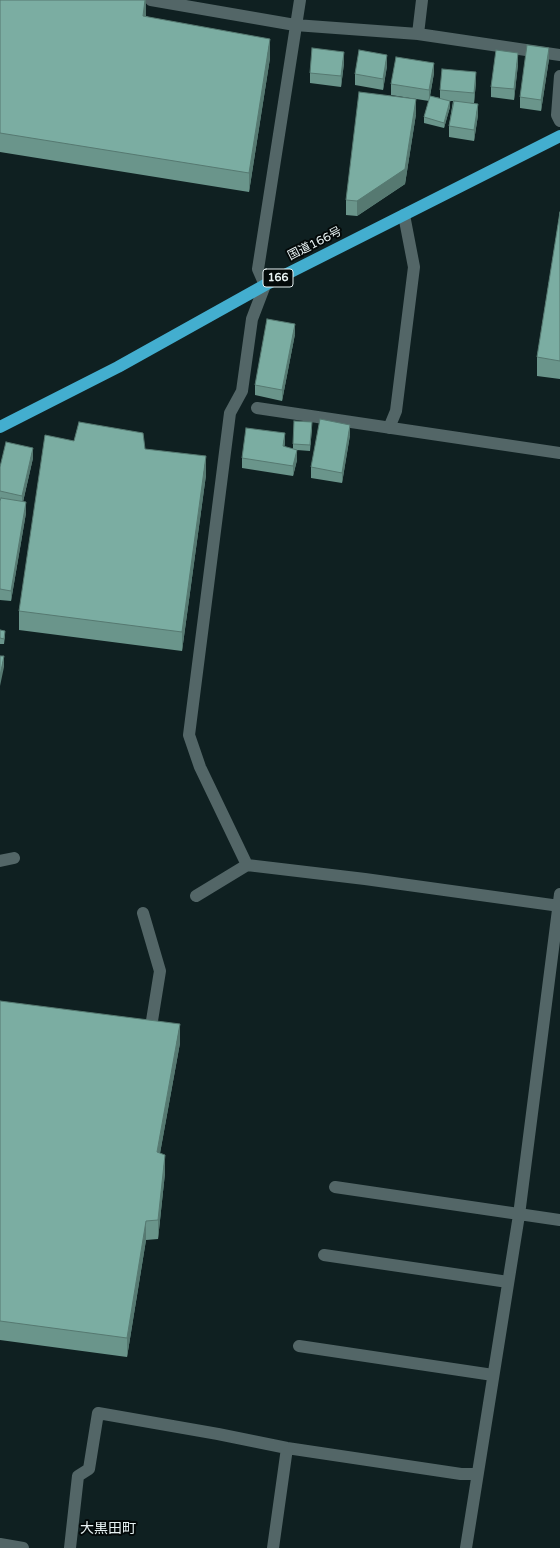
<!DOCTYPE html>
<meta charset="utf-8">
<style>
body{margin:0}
canvas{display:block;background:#0f2021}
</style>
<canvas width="560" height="1548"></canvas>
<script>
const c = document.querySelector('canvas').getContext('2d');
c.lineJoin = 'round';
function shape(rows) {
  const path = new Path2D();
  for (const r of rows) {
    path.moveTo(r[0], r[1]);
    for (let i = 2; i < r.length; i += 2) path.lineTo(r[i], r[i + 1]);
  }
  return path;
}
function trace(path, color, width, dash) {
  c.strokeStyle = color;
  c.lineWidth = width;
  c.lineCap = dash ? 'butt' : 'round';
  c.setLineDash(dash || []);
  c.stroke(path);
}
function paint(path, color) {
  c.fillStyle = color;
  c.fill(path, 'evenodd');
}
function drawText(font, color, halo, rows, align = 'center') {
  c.font = font + ' "Varela Round","Noto Sans JP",sans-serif';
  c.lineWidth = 4;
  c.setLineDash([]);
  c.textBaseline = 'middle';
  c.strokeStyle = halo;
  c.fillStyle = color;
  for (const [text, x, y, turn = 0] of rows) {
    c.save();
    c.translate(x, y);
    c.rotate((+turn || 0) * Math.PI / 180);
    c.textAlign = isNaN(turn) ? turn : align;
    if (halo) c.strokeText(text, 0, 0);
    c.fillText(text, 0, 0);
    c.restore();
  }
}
const minor = shape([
 [151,0,295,25,418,34,560,55],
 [418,34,422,0],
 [560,76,557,115,560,121],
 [257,408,560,453],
 [389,428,396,411,414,267,404,215],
 [0,861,14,858],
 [247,865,200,767,189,735,230,413,242,391,252,319,265,285,258,269,300,0],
 [196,896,247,865,365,879,560,906],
 [143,913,160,971,150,1033,148,1033],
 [335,1187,560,1220],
 [324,1255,508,1282],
 [299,1346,493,1375],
 [0,1544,23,1548],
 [70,1548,78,1476,89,1469,98,1413,218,1434,287,1448,461,1474,476,1474],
 [273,1548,287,1448],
 [466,1548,519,1215,560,894]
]);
const highway = shape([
 [0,427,118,367,265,285,560,136]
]);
const wall = shape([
 [0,0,146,0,146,16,270,58,249,192,0,152],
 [549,59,541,111,520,108,520,97],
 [344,63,341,87,310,83,310,73],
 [518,64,514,100,491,97,491,87],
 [387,66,383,90,355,85,355,74],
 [434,73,430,96,440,98,440,90,476,82,474,103,468,103,478,115,474,141,449,137,449,126,453,101,449,101,450,107,444,128,424,123,424,117,429,101,391,95,391,84],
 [416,114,405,184,357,216,346,215,346,200],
 [560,212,560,379,537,376,537,357],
 [295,334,282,401,255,395,255,385],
 [312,428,310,451,297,450,297,460,293,476,242,468,242,458,285,443,284,447,293,449,293,444],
 [350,435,342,483,311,478,311,467],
 [74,441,145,449,206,475,182,651,19,630,19,611],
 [33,458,23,502,26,513,11,601,0,600,0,467],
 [0,630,5,636,4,644,0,644],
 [0,1001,180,1043,160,1153,165,1173,158,1239,146,1240,127,1357,0,1340]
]);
const shadedWall = shape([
 [145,0,146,0,146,14,143,34,143,16],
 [270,39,270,58,249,192,249,173],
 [549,48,549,59,541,111,541,100],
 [344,52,344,63,341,87,341,76],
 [518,53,518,64,514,100,514,89],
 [387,55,387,66,383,90,383,79],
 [434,63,434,73,429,101,429,90],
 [476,72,476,82,474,103,474,93],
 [416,99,416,114,405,184,357,216,357,201],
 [450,101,450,107,444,128,444,123],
 [478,104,478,115,474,141,474,130],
 [295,324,295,334,282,401,282,390],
 [350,425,350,435,342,483,342,473],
 [285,433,285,443,283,457,283,446],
 [33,448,33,458,22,506,22,496],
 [297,450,297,460,293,476,293,466],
 [206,456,206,475,182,651,182,632],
 [26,502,26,513,11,601,11,591],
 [4,656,4,667,0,686,0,676],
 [180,1024,180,1043,157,1170,157,1152],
 [165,1155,165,1173,158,1239,158,1220],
 [146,1221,146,1240,127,1357,127,1338]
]);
const building = shape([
 [0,0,145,0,143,16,270,39,249,173,0,133,0,0],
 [527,45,549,48,541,100,520,97,527,45],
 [312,48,344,52,341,76,310,73,312,48],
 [359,50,387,55,383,79,355,74,359,50],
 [496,50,518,53,514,89,491,87,496,50],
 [396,57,434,63,429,90,391,84,396,57],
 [442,69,476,72,474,93,440,90,442,69],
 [359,92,416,99,405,169,357,201,346,200,359,92],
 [430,96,450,101,444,123,424,117,430,96],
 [454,101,478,104,474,130,449,126,454,101],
 [560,212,560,361,537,357,560,212],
 [267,319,295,324,282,390,255,385,267,319],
 [320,419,350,425,342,473,311,467,320,419],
 [294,421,312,422,310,445,293,444,294,421],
 [79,422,143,433,145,449,206,456,182,632,19,611,45,435,74,441,79,422],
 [246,428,285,433,283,446,297,450,293,466,242,458,246,428],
 [6,442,33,448,22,496,0,491,0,467,6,442],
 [1,498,26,502,11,591,0,589,0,501,1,498],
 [0,630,5,631,4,639,0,638,0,630],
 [0,656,4,656,0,676,0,656],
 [0,1001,180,1024,157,1152,165,1155,158,1220,146,1221,127,1338,0,1321,0,1001]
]);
const shields = [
 [278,278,30]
];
const shieldNames = [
 ["166",278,278]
];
const streetNames = [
 ["国道166号",315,244,-27]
];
const quarterNames = [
 ["大黒田町",108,1529]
];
trace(minor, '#536667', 12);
trace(highway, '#43aecf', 12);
paint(wall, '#6a958b');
paint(shadedWall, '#567971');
paint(building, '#7bada2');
trace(building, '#567971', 1);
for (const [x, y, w] of shields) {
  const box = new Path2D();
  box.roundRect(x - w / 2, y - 9, w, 18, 3);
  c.fillStyle = '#030909';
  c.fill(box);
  trace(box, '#e8f3f4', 1);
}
drawText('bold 11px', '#e8f3f4', null, shieldNames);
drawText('12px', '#e8f3f4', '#030909', streetNames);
drawText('14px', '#e8f3f4', '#030909', quarterNames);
</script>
